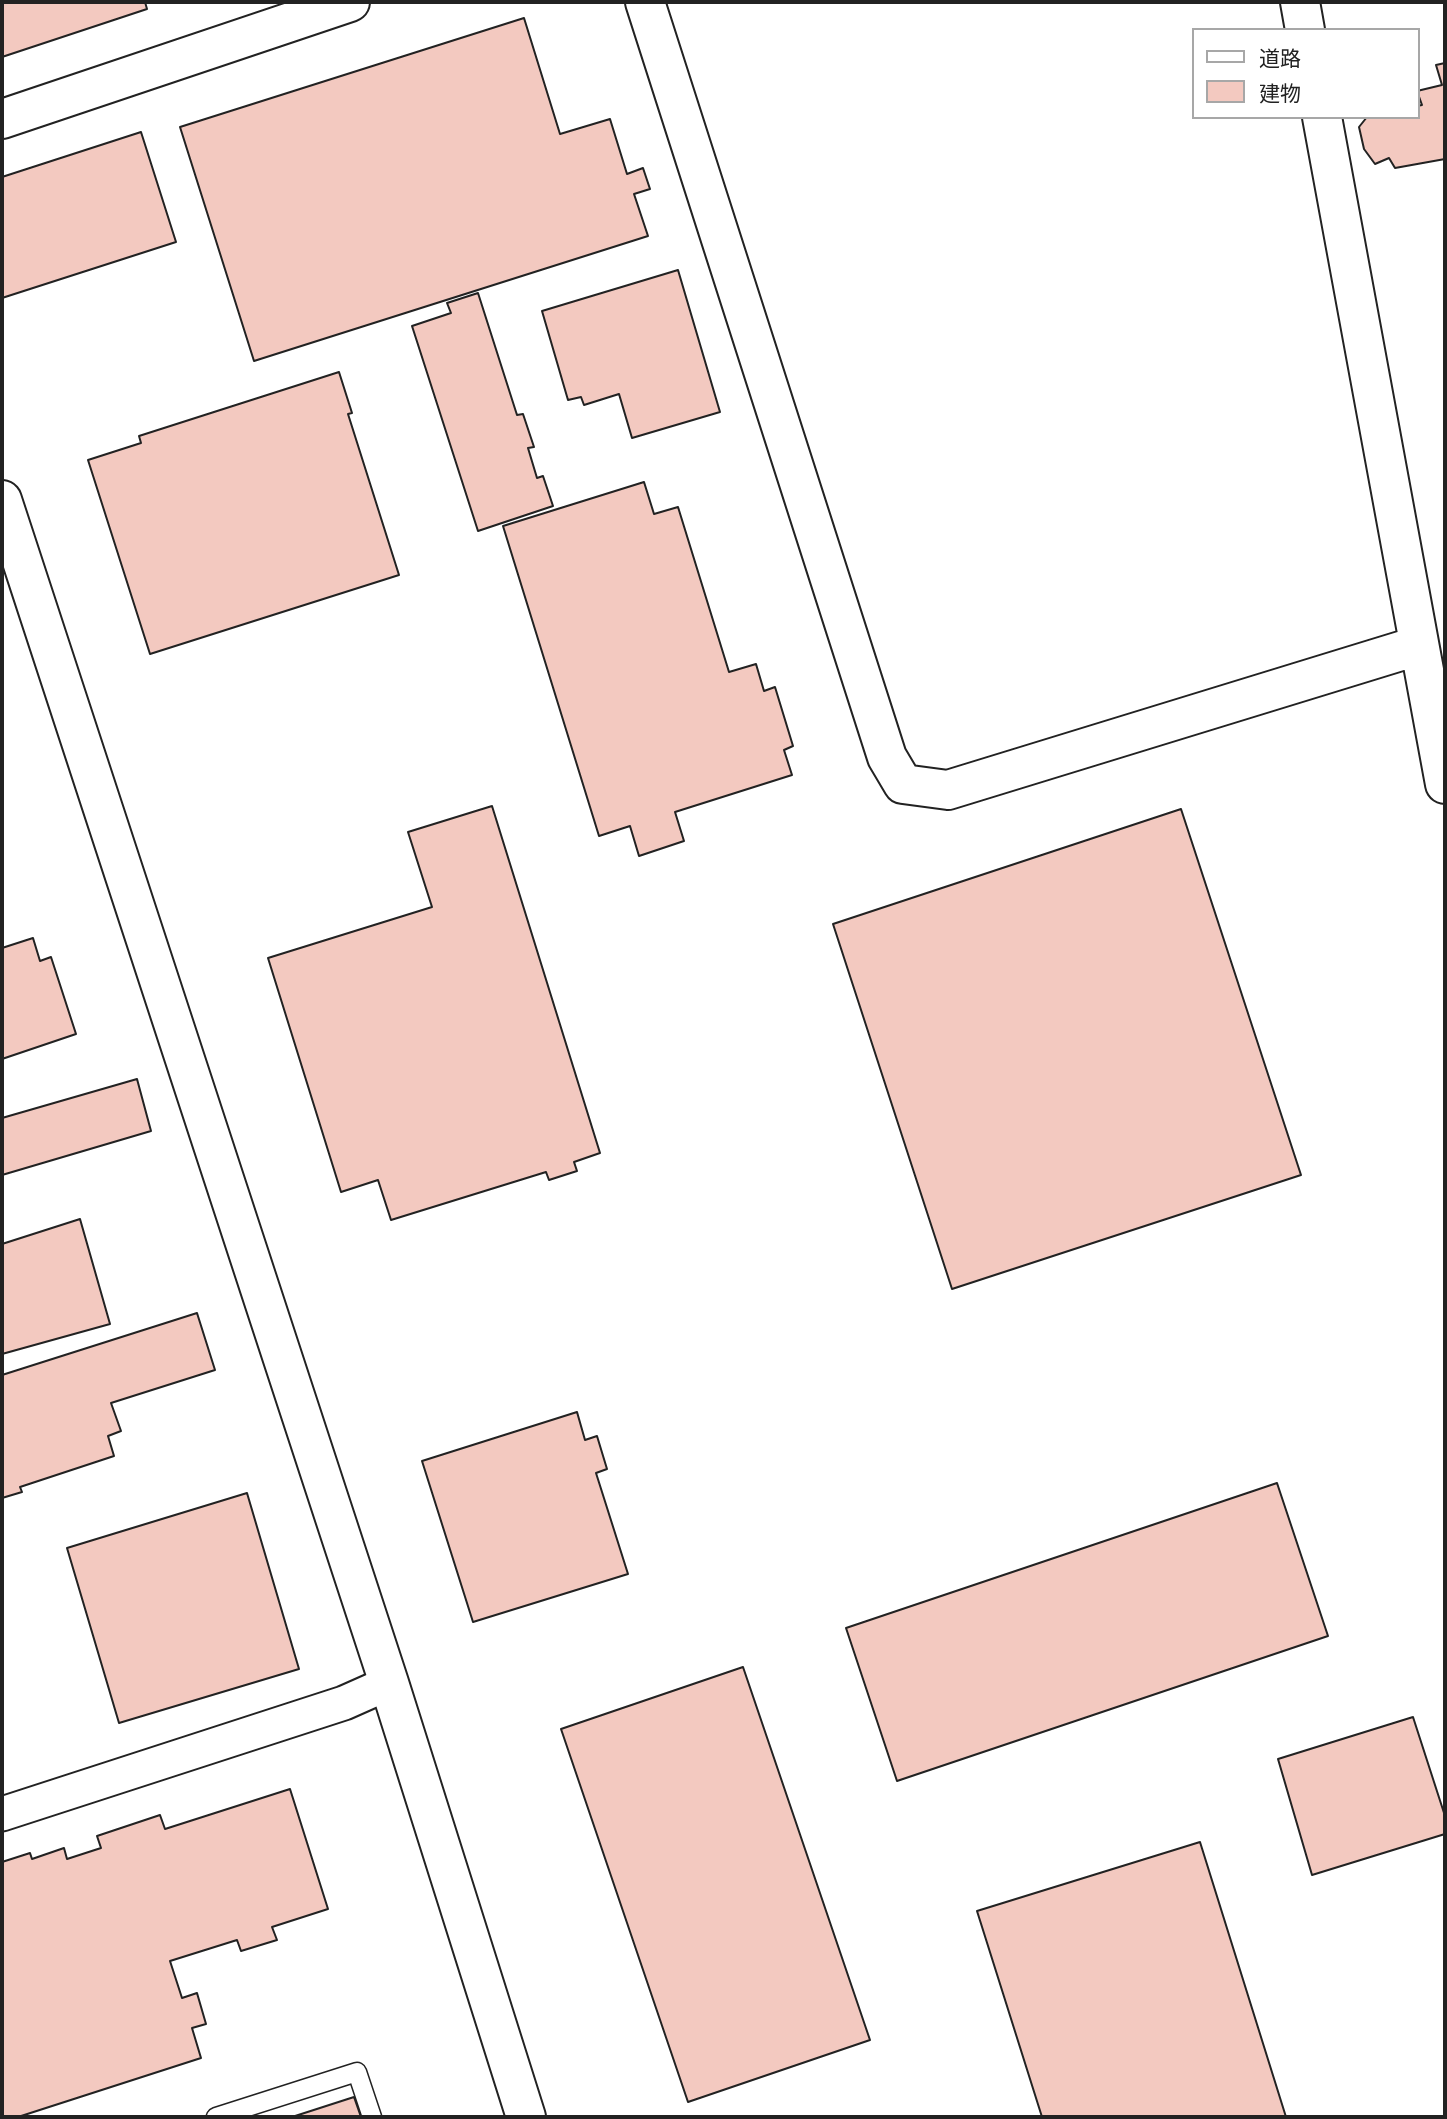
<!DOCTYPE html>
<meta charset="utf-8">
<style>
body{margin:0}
#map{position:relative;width:1447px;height:2119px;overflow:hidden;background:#fff;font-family:"Work Sans","Noto Sans JP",sans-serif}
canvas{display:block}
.frame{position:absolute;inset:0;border:4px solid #222;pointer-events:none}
.legend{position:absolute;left:1192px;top:28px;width:228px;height:91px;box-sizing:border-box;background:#fff;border:2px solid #a7a7a7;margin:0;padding:9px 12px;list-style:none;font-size:21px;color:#222}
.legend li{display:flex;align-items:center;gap:14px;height:35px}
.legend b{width:35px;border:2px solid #a7a7a7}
</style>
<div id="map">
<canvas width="1447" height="2119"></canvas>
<div class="frame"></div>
<ul class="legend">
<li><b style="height:9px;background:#fff"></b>道路</li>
<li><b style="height:19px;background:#f3c9c0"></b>建物</li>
</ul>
</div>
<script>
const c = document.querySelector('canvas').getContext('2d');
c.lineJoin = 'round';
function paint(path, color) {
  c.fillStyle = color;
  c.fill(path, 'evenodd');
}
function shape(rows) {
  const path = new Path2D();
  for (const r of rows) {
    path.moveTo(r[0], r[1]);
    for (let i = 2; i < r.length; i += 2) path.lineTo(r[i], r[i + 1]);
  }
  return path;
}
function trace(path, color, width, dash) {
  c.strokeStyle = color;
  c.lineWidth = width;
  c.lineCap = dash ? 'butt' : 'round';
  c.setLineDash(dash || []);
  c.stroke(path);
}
const building = shape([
 [2,2,145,2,147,9,2,57,2,2],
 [524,18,560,134,610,119,627,174,643,168,650,189,634,194,648,236,254,361,180,127,524,18],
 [1445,63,1445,159,1395,168,1389,158,1375,164,1364,149,1359,127,1367,117,1417,117,1417,106,1422,105,1417,91,1442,85,1436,65,1445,63],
 [141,132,176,242,2,298,2,177,141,132],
 [678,270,720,412,632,438,619,394,584,405,581,397,568,400,542,311,678,270],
 [478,293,517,415,523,414,534,447,528,448,537,478,543,476,553,506,478,531,412,326,451,313,447,303,478,293],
 [339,372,352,413,348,414,399,575,150,654,88,460,141,443,139,436,339,372],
 [644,482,654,514,678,507,729,672,756,664,764,691,775,687,793,746,784,750,792,775,675,812,684,841,639,856,630,826,599,836,503,526,644,482],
 [492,806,600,1153,574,1162,577,1171,549,1180,546,1172,391,1220,378,1180,341,1192,268,958,432,907,408,832,492,806],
 [1181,809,1301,1175,952,1289,833,924,1181,809],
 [33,938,40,961,51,957,76,1034,2,1059,2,948,33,938],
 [137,1079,151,1131,2,1175,2,1118,137,1079],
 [80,1219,110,1324,2,1354,2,1244,80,1219],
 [197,1313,215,1370,111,1403,121,1431,108,1436,114,1456,20,1487,22,1492,2,1498,2,1375,197,1313],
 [577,1412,585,1440,597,1436,607,1469,596,1473,628,1574,473,1622,422,1461,577,1412],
 [1277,1483,1328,1636,897,1781,846,1628,1277,1483],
 [247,1493,299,1669,119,1723,67,1548,247,1493],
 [743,1667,870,2040,688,2102,561,1729,743,1667],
 [1413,1717,1445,1816,1445,1834,1312,1875,1278,1759,1413,1717],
 [290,1789,328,1909,272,1927,277,1940,241,1951,237,1940,170,1961,182,1998,197,1993,206,2024,192,2028,201,2058,18,2117,2,2117,2,1862,30,1853,32,1859,64,1848,67,1859,101,1848,97,1836,160,1815,165,1829,290,1789],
 [1200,1842,1286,2117,1042,2117,977,1911,1200,1842],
 [354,2097,361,2117,292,2117,354,2097]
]);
const lane = shape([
 [216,2117,357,2072,372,2117]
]);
const street = shape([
 [2,1814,344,1703,389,1683]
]);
const secondary = shape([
 [645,2,887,757,903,784,948,790,1417,646],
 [1300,2,1305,30],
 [1322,117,1445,784],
 [2,119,350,2],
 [2,500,389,1683,526,2117]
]);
paint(building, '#f3c9c0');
trace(building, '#222', 2);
trace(lane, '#222', 21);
trace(street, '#222', 37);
trace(secondary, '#222', 42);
trace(lane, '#fff', 18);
trace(street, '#fff', 33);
trace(secondary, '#fff', 38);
</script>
